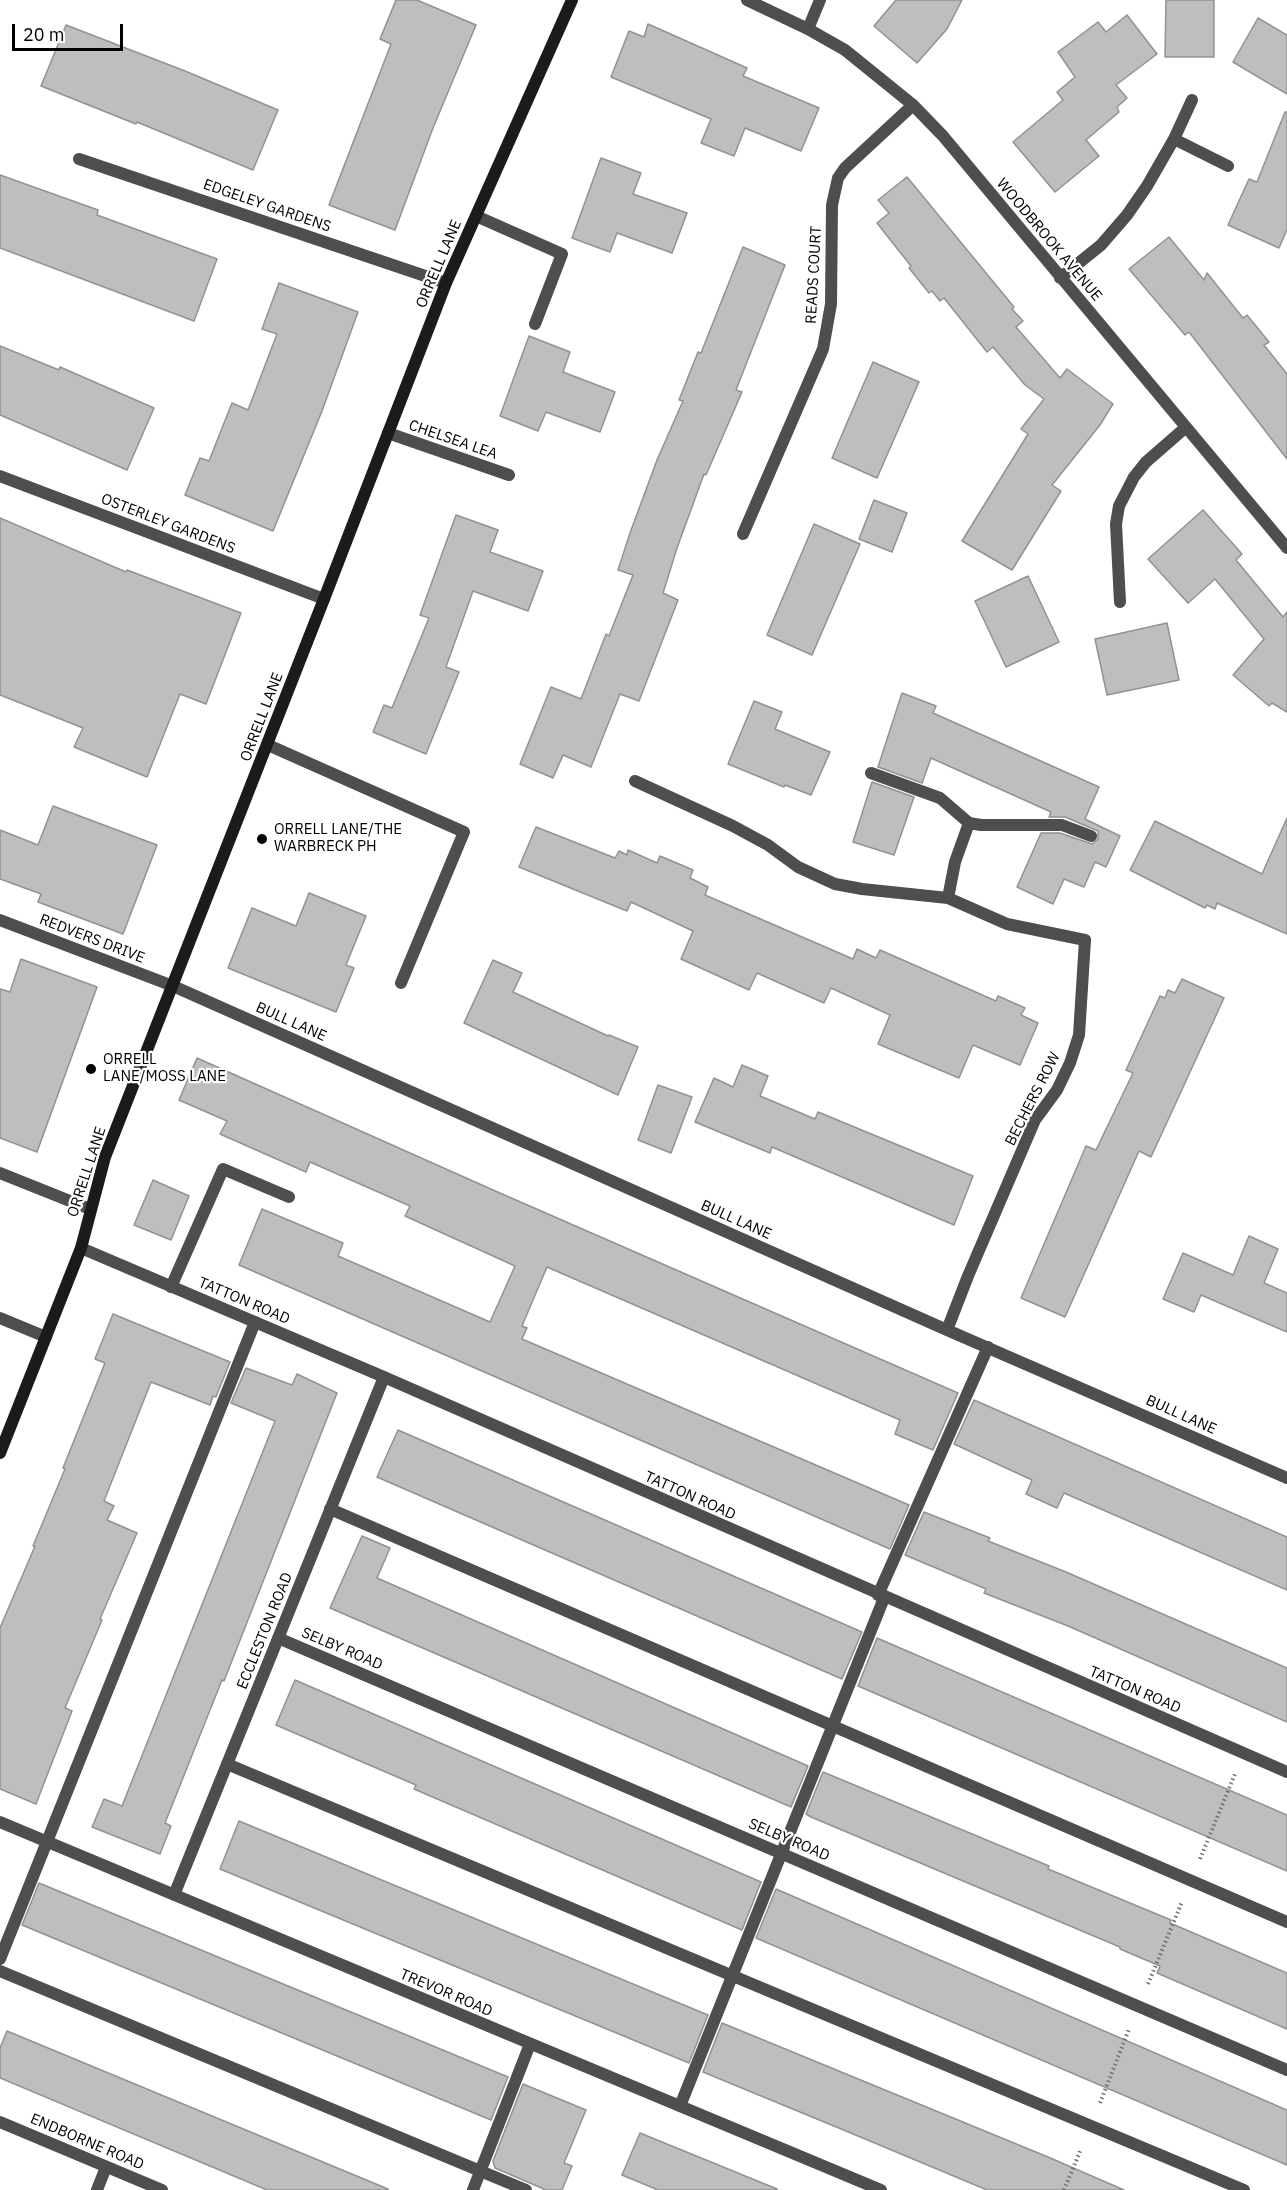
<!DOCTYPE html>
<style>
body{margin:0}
#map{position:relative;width:1287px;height:2190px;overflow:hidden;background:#fff;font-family:"IBM Plex Sans",sans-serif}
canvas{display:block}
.scale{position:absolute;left:12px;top:24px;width:111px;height:27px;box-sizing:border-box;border:3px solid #000;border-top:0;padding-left:8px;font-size:18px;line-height:21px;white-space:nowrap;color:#000;-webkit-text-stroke:4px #fff;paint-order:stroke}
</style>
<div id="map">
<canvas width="1287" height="2190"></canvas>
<div class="scale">20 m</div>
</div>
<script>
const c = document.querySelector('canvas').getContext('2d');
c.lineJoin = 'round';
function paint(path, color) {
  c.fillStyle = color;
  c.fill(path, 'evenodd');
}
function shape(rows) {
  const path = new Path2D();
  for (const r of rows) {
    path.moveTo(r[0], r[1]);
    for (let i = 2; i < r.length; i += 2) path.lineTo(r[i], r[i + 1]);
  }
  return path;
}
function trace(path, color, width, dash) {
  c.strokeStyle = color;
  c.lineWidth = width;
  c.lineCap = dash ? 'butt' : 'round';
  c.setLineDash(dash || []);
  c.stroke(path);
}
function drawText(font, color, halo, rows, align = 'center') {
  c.font = font + ' "IBM Plex Sans",sans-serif';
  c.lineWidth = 4.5;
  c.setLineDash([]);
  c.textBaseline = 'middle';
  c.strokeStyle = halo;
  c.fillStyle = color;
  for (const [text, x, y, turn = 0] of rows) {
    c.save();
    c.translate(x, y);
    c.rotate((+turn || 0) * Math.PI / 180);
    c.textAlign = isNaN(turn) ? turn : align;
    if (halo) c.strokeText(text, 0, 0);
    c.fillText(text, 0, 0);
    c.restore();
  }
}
const building = shape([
 [396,0,417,0,476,25,433,128,395,230,329,205,391,44,380,39,396,0],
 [896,0,962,0,947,29,917,63,874,26,896,0],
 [1166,0,1214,0,1214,57,1165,57,1166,0],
 [1127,15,1157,54,1116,85,1127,98,1117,107,1119,112,1086,140,1099,156,1055,192,1013,142,1063,100,1057,92,1075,77,1058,52,1098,22,1106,32,1127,15],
 [1258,18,1287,35,1287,94,1233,62,1258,18],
 [648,24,747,68,743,76,819,108,801,151,745,128,734,156,701,143,711,119,611,77,629,31,644,37,648,24],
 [66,25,185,71,278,110,253,170,137,122,136,124,41,86,66,25],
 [1285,112,1287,112,1287,230,1279,248,1228,225,1249,179,1257,182,1285,112],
 [601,158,641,173,633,194,687,213,672,253,617,233,610,252,572,238,601,158],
 [0,175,98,210,97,215,217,259,194,321,0,248,0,175],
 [907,177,1014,307,1012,309,1023,321,1016,327,1060,378,1067,369,1113,404,1100,425,1052,485,1061,491,1012,570,962,541,1028,434,1021,429,1044,399,1025,385,993,347,987,352,944,298,940,301,932,291,929,293,909,268,911,266,877,223,889,213,878,200,907,177],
 [1169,237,1204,280,1207,273,1243,318,1247,315,1269,342,1264,345,1287,374,1287,459,1189,332,1185,335,1129,269,1169,237],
 [743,247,785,265,736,390,742,392,706,475,704,474,677,548,663,593,678,600,639,701,620,694,591,767,563,755,553,778,520,764,551,687,581,699,606,634,609,636,633,575,618,570,630,533,657,460,683,401,679,400,698,352,701,353,743,247],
 [279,283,358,312,322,411,273,531,185,495,200,458,209,461,232,403,248,410,277,334,262,329,279,283],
 [529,336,570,352,563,372,615,392,600,432,546,412,538,431,500,416,529,336],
 [0,346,59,370,60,367,154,408,127,470,0,415,0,346],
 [873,362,919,382,877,478,832,458,873,362],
 [874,500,907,513,892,552,859,539,874,500],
 [1203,510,1242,554,1236,560,1283,617,1287,612,1287,712,1272,703,1269,706,1233,675,1264,639,1215,579,1188,603,1148,559,1203,510],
 [456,515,498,530,490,552,543,571,528,611,473,591,446,667,459,672,426,754,373,732,384,705,392,708,429,618,420,615,456,515],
 [0,518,126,572,127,570,241,613,206,704,180,694,147,777,74,747,83,728,0,695,0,518],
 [814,524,860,544,812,655,767,635,814,524],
 [1028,576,1059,642,1006,667,975,601,1028,576],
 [1167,623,1179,680,1107,695,1095,639,1167,623],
 [902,693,936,706,933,713,1099,787,1085,819,1120,836,1106,867,1095,862,1084,887,1064,879,1053,904,1017,887,1041,833,1060,833,1092,844,1098,839,1098,831,1065,817,1049,817,1051,812,931,758,922,783,878,767,902,693],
 [754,701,782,712,775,729,830,752,811,795,785,785,784,787,728,764,754,701],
 [872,782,914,797,894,855,853,842,872,782],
 [53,806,157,845,123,934,38,902,41,894,0,879,0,830,38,845,53,806],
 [1287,818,1287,934,1217,903,1215,909,1207,905,1205,908,1130,870,1155,821,1262,874,1287,818],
 [536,827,615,858,619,851,627,855,628,850,657,863,660,856,693,870,690,878,708,887,705,895,853,959,857,949,876,958,880,950,996,1001,998,996,1025,1008,1021,1015,1038,1023,1020,1065,973,1045,959,1078,878,1044,890,1015,831,988,824,1003,757,973,749,990,681,959,693,931,631,902,627,911,519,867,536,827],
 [309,893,366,916,346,965,354,968,336,1012,228,968,252,908,296,926,309,893],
 [21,959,97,987,37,1152,0,1138,0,989,10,992,21,959],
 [493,960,522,973,513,992,608,1036,609,1035,638,1047,618,1095,464,1023,493,960],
 [1182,979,1224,998,1151,1157,1139,1151,1065,1317,1021,1298,1086,1146,1096,1150,1133,1073,1126,1070,1160,996,1165,998,1168,990,1175,993,1182,979],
 [197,1058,493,1190,958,1393,933,1450,895,1434,900,1420,547,1267,522,1326,527,1328,522,1339,909,1505,890,1549,239,1265,262,1209,343,1243,338,1256,490,1322,515,1266,405,1216,410,1206,310,1162,306,1172,220,1134,227,1121,179,1100,197,1058],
 [742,1065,768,1076,760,1096,815,1119,818,1112,973,1176,954,1225,772,1147,770,1153,695,1122,714,1078,733,1087,742,1065],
 [658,1085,692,1097,671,1153,638,1140,658,1085],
 [153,1180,189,1196,171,1240,134,1225,153,1180],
 [1249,1236,1278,1249,1264,1283,1287,1293,1287,1332,1201,1295,1194,1312,1163,1299,1183,1253,1233,1275,1249,1236],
 [113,1314,230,1362,216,1397,213,1396,210,1405,151,1382,104,1501,114,1506,107,1520,137,1533,100,1619,102,1620,65,1708,72,1711,36,1804,0,1789,0,1628,35,1546,33,1546,65,1469,63,1468,105,1363,95,1359,113,1314],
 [246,1368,292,1385,297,1374,337,1393,224,1681,222,1680,165,1823,171,1826,160,1854,92,1827,104,1799,122,1806,275,1421,231,1403,246,1368],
 [974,1400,1287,1537,1287,1590,1064,1493,1057,1508,1026,1494,1032,1480,954,1444,974,1400],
 [398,1430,862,1632,842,1679,377,1477,398,1430],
 [924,1512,990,1538,988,1541,1066,1572,1287,1668,1287,1722,1068,1626,984,1593,986,1589,905,1555,924,1512],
 [362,1536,390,1548,377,1578,808,1766,791,1807,330,1608,362,1536],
 [877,1638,1287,1815,1287,1871,858,1686,877,1638],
 [295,1680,761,1882,742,1930,414,1789,416,1785,276,1725,295,1680],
 [823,1772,1049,1866,1048,1869,1171,1920,1170,1923,1287,1973,1287,2029,1157,1973,1160,1966,1120,1949,1120,1947,811,1817,806,1814,823,1772],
 [239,1821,708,2015,689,2063,220,1869,239,1821],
 [39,1883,508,2077,491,2120,22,1925,39,1883],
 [776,1889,1287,2110,1287,2165,756,1938,776,1889],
 [722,2023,1048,2157,1124,2190,987,2190,846,2131,703,2072,722,2023],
 [7,2031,388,2189,388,2190,267,2190,0,2078,0,2048,7,2031],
 [523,2084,586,2110,564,2163,572,2166,562,2190,546,2190,495,2168,493,2161,523,2084],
 [640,2133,777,2189,777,2190,658,2190,622,2175,640,2133]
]);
const path = shape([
 [1200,1859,1235,1774],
 [1148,1984,1182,1902],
 [1100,2103,1129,2029],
 [1064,2190,1081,2149]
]);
const lane = shape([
 [476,216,562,254,535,324],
 [388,433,509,475],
 [268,745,464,832,401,983],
 [871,773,940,798,969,823,981,825,1062,825,1091,836],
 [171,1287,223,1169,289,1197],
 [330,1509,1287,1922],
 [878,1595,988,1347],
 [227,1764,1244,2190],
 [0,1959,255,1322],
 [0,1971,526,2190],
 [680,2106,884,1598],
 [473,2190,530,2044]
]);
const street = shape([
 [747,0,808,29,845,50,913,105,943,136,1287,548],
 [808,29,820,0],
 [1174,139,1228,166],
 [79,159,446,283],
 [1060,278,1101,245,1127,215,1147,186,1174,139,1192,100],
 [0,476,324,599],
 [743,534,823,349,831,304,832,205,838,178,845,168,913,105],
 [1120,602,1116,524,1119,506,1134,477,1146,462,1185,428],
 [635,781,733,826,768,845,798,867,835,884,862,889,948,898,1007,924,1085,940,1079,1035,1070,1063,1057,1090,1035,1120,968,1276,947,1330],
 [948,898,955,862,969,823],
 [0,920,173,986,947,1330,1287,1478],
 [0,1173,90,1209],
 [81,1248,384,1377,1287,1772],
 [0,1318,46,1337],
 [278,1638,1287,2070],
 [0,1822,881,2190],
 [174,1895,384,1377],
 [0,2122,162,2190],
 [97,2190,106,2167]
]);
const secondary = shape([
 [0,1453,81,1248,105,1157,324,599,446,283,572,0]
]);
const markers = [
 [262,839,6,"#000"],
 [91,1069,6,"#000"]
];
const streetNames = [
 ["EDGELEY GARDENS",267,206,19],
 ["WOODBROOK AVENUE",1049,240,50],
 ["ORRELL LANE",439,264,-67],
 ["READS COURT",814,275,-87],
 ["CHELSEA LEA",453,440,19],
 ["OSTERLEY GARDENS",168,524,21],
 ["ORRELL LANE",262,717,-69],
 ["REDVERS DRIVE",92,939,21],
 ["BULL LANE",291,1022,24],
 ["BECHERS ROW",1033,1099,-63],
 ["ORRELL LANE",87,1172,-72],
 ["BULL LANE",736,1220,24],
 ["TATTON ROAD",244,1301,23],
 ["BULL LANE",1181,1415,24],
 ["TATTON ROAD",690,1496,24],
 ["ECCLESTON ROAD",265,1631,-68],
 ["SELBY ROAD",342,1649,23],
 ["TATTON ROAD",1135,1690,23],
 ["SELBY ROAD",789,1840,23],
 ["TREVOR ROAD",446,1993,23],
 ["ENDBORNE ROAD",87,2142,23]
];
const poiNames = [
 ["ORRELL LANE/THE",274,830],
 ["WARBRECK PH",274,847],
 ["ORRELL",103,1060],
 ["LANE/MOSS LANE",103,1077]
];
paint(building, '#bebebe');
trace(building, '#929292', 1.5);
trace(path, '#707070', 4, [1.5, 3]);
trace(lane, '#4e4e4e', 12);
trace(street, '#4e4e4e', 12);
trace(secondary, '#1b1b1b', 12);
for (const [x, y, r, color] of markers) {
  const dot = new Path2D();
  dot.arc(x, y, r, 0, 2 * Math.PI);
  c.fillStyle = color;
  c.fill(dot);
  trace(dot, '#fff', 2);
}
drawText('15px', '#000', '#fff', streetNames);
drawText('15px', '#000', '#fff', poiNames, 'left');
</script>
